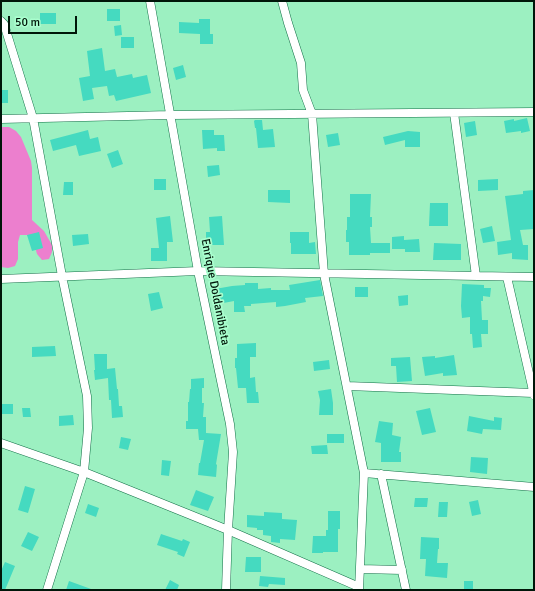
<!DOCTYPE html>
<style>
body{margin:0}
#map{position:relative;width:535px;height:591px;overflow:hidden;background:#9cf0c1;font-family:Signika,sans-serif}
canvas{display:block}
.frame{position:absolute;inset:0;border:2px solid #001609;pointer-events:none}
.scale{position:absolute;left:8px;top:16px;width:69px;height:18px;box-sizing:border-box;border:2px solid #001609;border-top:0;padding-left:5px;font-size:12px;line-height:14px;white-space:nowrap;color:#001609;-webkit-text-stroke:3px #a9fece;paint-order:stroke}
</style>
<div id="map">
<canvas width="535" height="591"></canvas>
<div class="frame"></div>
<div class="scale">50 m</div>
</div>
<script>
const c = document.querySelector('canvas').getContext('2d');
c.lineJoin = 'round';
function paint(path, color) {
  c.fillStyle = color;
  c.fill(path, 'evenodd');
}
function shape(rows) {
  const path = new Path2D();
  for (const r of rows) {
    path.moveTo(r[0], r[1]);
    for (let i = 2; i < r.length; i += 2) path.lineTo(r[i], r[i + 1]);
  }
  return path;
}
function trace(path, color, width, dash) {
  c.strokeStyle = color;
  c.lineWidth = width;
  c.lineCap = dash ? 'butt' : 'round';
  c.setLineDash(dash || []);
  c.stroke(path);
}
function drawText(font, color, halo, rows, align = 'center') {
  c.font = font + ' Signika,sans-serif';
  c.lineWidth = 3.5;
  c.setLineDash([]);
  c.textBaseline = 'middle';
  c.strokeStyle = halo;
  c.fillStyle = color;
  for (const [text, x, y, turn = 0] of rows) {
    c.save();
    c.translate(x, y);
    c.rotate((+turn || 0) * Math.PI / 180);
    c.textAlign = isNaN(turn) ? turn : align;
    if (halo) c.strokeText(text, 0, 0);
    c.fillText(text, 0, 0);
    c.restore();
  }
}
const forest = shape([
 [2,127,9,127,16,131,21,137,31,161,32,168,32,220,44,231,52,245,52,252,49,259,42,260,37,254,33,240,27,235,20,235,18,242,18,259,15,266,8,268,1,267]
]);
const building = shape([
 [107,9,120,9,120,21,107,21],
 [40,13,56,13,56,24,40,24],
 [199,19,210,19,210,34,213,34,213,44,200,44,200,34,179,33,179,22,199,23],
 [121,25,122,35,115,36,114,26],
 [121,37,134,37,134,48,121,48],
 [102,48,105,71,115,69,117,77,132,74,133,78,147,75,151,93,116,101,114,95,109,96,107,86,92,88,94,99,83,101,79,78,90,76,87,51],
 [183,65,186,77,176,80,173,68],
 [1,90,8,90,8,103,1,103],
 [527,118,530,131,521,133,521,131,506,133,504,121,514,119,514,121],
 [255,120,262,120,263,130,273,129,275,147,258,148,256,128,255,128,254,121],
 [475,121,477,135,466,137,464,123],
 [88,130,90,139,98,137,101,151,79,156,76,145,53,151,50,140],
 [202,130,214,130,214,135,224,135,225,151,217,151,217,148,203,149],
 [408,131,420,132,420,147,405,147,405,140,385,145,383,137],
 [338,133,340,145,328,147,326,135],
 [118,150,123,164,112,168,107,154],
 [219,165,220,175,208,177,207,166],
 [154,179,166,179,166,190,154,190],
 [498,179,498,190,478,191,478,180],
 [64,182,73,182,73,195,63,195],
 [268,190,290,190,290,203,268,202],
 [534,190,534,229,520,230,523,245,528,245,528,260,512,259,512,253,498,255,497,242,511,240,505,196,523,194,523,191],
 [350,194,371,194,370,217,372,217,372,227,370,227,371,243,390,243,390,253,370,253,370,255,349,255,349,242,346,242,346,230,347,230,347,217,350,217],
 [430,203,448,203,448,226,429,226],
 [170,216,173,242,167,242,167,261,151,261,151,248,159,248,156,218],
 [222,216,224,245,206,245,206,232,210,232,209,217],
 [492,226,495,241,483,243,480,229],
 [39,232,43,248,32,251,27,235],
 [290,232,309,232,309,243,315,242,316,254,291,254,291,243,290,243],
 [88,234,89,244,73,246,72,235],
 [404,236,404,240,419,239,420,252,405,252,405,249,392,249,392,237],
 [434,243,461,244,461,260,433,260],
 [320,280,323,296,305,298,306,302,285,306,276,307,276,302,251,304,251,306,244,306,245,312,234,312,234,301,218,304,215,289,232,286,245,285,245,283,258,283,258,289,271,288,271,290,290,290,289,285],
 [462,284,484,285,484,288,491,288,490,297,483,296,483,301,481,301,482,320,488,320,488,334,481,334,482,347,473,348,472,334,470,334,470,317,462,318,461,306],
 [355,287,368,287,368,297,355,297],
 [159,292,163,308,151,311,148,294],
 [408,295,408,305,399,306,398,296],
 [256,343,256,357,250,357,250,378,255,377,256,392,258,392,259,403,247,403,246,388,238,388,236,368,235,368,235,358,237,358,237,344],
 [55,346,56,356,32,357,32,347],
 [94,354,107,354,107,369,115,368,117,389,118,389,119,406,122,406,123,417,112,418,111,400,109,400,108,378,95,380,94,370,95,370],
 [454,355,457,375,443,376,443,373,425,376,422,357,435,356,435,358],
 [410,357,412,381,397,382,396,366,391,366,391,358],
 [329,360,330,369,314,371,313,362],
 [204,378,204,388,202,388,202,403,204,403,203,417,206,417,206,433,221,434,216,464,217,465,216,477,198,475,199,463,200,463,204,440,199,440,198,429,186,429,186,421,188,421,188,402,189,402,190,389,191,389,191,379],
 [331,389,333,403,333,415,319,415,320,400,318,391],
 [1,404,13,404,13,414,1,414],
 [22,408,30,408,31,417,23,417],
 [430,408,436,432,422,435,416,411],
 [73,415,74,425,59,426,59,416],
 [469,416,494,421,494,417,502,418,501,430,483,429,482,434,467,431],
 [379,421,393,423,392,435,401,437,399,452,401,452,401,462,381,462,381,443,375,442],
 [327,434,344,434,344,443,327,443],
 [121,437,131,439,128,450,119,448],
 [327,445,328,454,312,454,311,446],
 [471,457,488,458,487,474,470,472],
 [162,460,171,461,169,476,161,475],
 [25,486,35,489,28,513,18,510],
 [196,490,214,497,208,511,190,505],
 [415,498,428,498,427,507,414,507],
 [478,500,481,514,472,516,469,502],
 [439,502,448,502,447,517,438,517],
 [88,504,99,508,96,517,85,513],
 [328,511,340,511,340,529,338,529,338,552,323,552,323,553,312,553,313,536,326,536,326,530,328,530],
 [264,512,282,513,282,519,297,520,295,540,280,539,280,543,271,542,271,536,263,535,263,530,257,530,257,528,247,527,247,515,264,516],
 [28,532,39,537,32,551,21,546],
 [161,534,182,541,183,539,190,542,184,557,177,554,178,552,157,545],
 [421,537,439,538,439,549,438,549,437,563,448,563,447,578,425,576,426,559,420,559],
 [246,557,261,557,261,572,245,572],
 [5,562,15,566,5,590,1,590,1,571],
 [260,576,285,578,285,585,269,584,268,587,259,586],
 [170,580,179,585,177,590,165,590],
 [69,581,91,589,91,590,66,590],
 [464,581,473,581,473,590,464,590]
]);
const street = shape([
 [150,1,198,271,230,424,233,452,228,530,226,590],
 [282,1,288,23,301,63,303,90,312,114,324,274,364,473,359,590],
 [1,21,4,24,33,118,62,276,87,396,88,428,84,472,47,590],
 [454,113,476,276],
 [1,119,170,115,534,112],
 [507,277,534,395],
 [1,279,198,271,534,277],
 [347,386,533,393],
 [1,443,84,472,228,530,359,587],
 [364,473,534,487],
 [381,474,406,590],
 [360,569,402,570]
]);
const streetNames = [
 ["Enrique Doldanibieta",215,292,79]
];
paint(forest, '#ec7fce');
paint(building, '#45dac0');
trace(street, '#127047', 9);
trace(street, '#fff', 8);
drawText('12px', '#001609', '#a9fece', streetNames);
</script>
